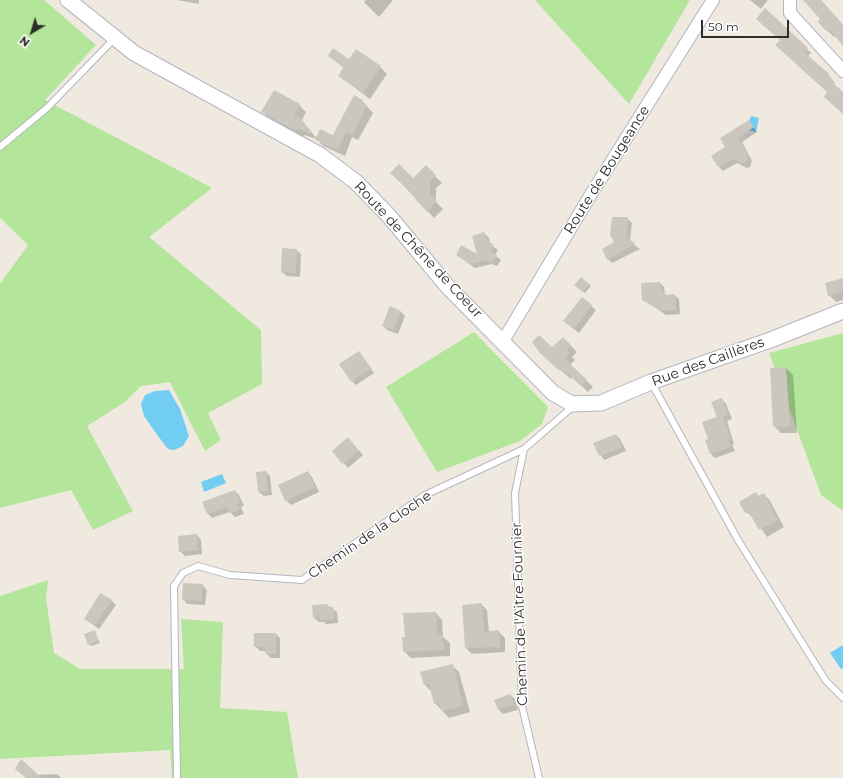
<!DOCTYPE html>
<meta charset="utf-8">
<style>
body{margin:0}
#map{position:relative;width:843px;height:778px;overflow:hidden;background:#efe9e0;font-family:Montserrat,sans-serif}
canvas{display:block}
.north{position:absolute;left:12px;top:12px;width:40px;height:40px;-webkit-text-stroke:3px #fff;paint-order:stroke;rotate:218deg;font-size:11px;font-weight:700;line-height:16px;text-align:center;color:#2d2d2d}
.north::after{content:'';display:block;margin:auto;width:14px;height:18px;background:#2d2d2d;clip-path:polygon(50% 0,100% 100%,50% 72%,0 100%)}
.scale{position:absolute;left:701px;top:20px;width:88px;height:18px;box-sizing:border-box;border:2px solid #2d2d2d;border-top:0;padding-left:5px;font-size:12px;line-height:14px;white-space:nowrap;color:#2d2d2d;-webkit-text-stroke:3px #fff;paint-order:stroke}
</style>
<div id="map">
<canvas width="843" height="778"></canvas>
<div class="north">N</div>
<div class="scale">50 m</div>
</div>
<script>
const c = document.querySelector('canvas').getContext('2d');
c.lineJoin = 'round';
function paint(path, color) {
  c.fillStyle = color;
  c.fill(path, 'evenodd');
}
function shape(rows) {
  const path = new Path2D();
  for (const r of rows) {
    path.moveTo(r[0], r[1]);
    for (let i = 2; i < r.length; i += 2) path.lineTo(r[i], r[i + 1]);
  }
  return path;
}
function trace(path, color, width, dash) {
  c.strokeStyle = color;
  c.lineWidth = width;
  c.lineCap = dash ? 'butt' : 'round';
  c.setLineDash(dash || []);
  c.stroke(path);
}
function drawText(font, color, halo, rows, align = 'center') {
  c.font = font + ' Montserrat,sans-serif';
  c.lineWidth = 3;
  c.setLineDash([]);
  c.textBaseline = 'middle';
  c.strokeStyle = halo;
  c.fillStyle = color;
  for (const [text, x, y, turn = 0] of rows) {
    c.save();
    c.translate(x, y);
    c.rotate((+turn || 0) * Math.PI / 180);
    c.textAlign = isNaN(turn) ? turn : align;
    if (halo) c.strokeText(text, 0, 0);
    c.fillText(text, 0, 0);
    c.restore();
  }
}
const green = shape([
 [0,0,44,0,96,45,45,100,212,188,149,237,261,330,262,384,208,413,221,440,205,451,170,382,141,386,125,402,87,426,133,511,93,530,71,490,0,508,0,284,28,245,0,218],
 [535,0,690,0,629,104],
 [474,332,548,407,542,424,520,441,437,472,386,387],
 [843,333,843,511,821,495,769,353],
 [48,580,46,598,54,653,80,669,184,669,181,619,223,622,220,708,287,712,298,778,172,778,170,750,0,759,0,596]
]);
const water = shape([
 [751,116,759,118,756,132,747,130],
 [169,390,180,409,189,436,183,446,174,450,168,449,158,436,144,416,141,404,145,395,155,391],
 [222,474,226,483,204,492,201,482],
 [843,645,843,668,841,669,830,653]
]);
const shadow = shape([
 [177,0,199,0,199,4],
 [366,0,393,0,379,17,364,2],
 [750,0,768,0,761,9],
 [804,0,821,0,843,25,843,44,836,36,834,37,819,22,822,19],
 [765,9,811,53,807,57,827,74,835,83,833,84,843,93,843,113,829,92,781,40],
 [329,56,380,67,387,74,370,99,339,76,344,68],
 [275,91,299,105,306,112,302,120,317,139,333,136,362,101,373,113,358,140,352,137,345,156,323,146,317,139,304,135,303,137,269,119,263,112],
 [749,121,757,132,742,142,752,161,750,167,747,168,737,163,723,171,719,167,726,148],
 [426,167,442,183,436,188,436,202,443,209,434,218,392,173,413,180],
 [627,218,632,223,630,242,640,249,612,263,608,259],
 [484,233,489,238,490,244,498,250,495,255,501,260,497,266,492,264,475,268,457,255,479,256],
 [296,250,301,254,300,277,287,276,282,272],
 [843,279,843,300,836,302,829,295],
 [660,283,664,287,665,295,667,296,674,295,679,299,680,314,666,315,643,299],
 [589,284,591,286,585,293,578,287],
 [582,298,596,310,579,333,569,325],
 [390,307,401,312,405,316,398,334,387,330,383,325],
 [563,338,577,352,572,357,575,360,570,365,593,387,588,392,572,377,571,379,548,359,552,348],
 [359,352,374,373,356,385,352,381],
 [786,368,793,375,797,433,781,433,774,426],
 [722,399,726,404,732,419,727,421,734,444,732,445,735,451,715,458,711,454,709,440,718,418],
 [616,435,620,439,626,451,604,460,594,444],
 [348,438,363,455,348,468,333,451],
 [266,472,270,476,272,495,264,496,259,492],
 [308,472,312,477,319,492,291,505,286,500,279,486],
 [235,491,239,495,244,506,241,507,244,514,235,517,230,512,212,518,208,514,204,503],
 [756,493,759,496,764,494,770,501,784,527,767,537,754,518,746,512],
 [197,535,201,540,202,554,185,556,180,551],
 [202,585,207,590,205,605,187,604,183,599],
 [111,600,116,605,99,629,85,619],
 [481,604,487,610,489,632,499,632,505,638,505,652,472,654,466,648,463,606],
 [327,605,337,612,338,623,326,624,324,622,319,622,314,618],
 [436,613,442,620,443,637,450,643,450,656,411,658,404,651,406,638],
 [94,631,100,643,91,646,89,644],
 [276,634,280,638,280,658,271,658,266,653,266,651,260,651,255,646],
 [452,665,459,672,470,712,449,718,435,703,432,692,425,685,422,673],
 [510,695,515,699,518,710,503,714,499,710,496,701],
 [57,774,61,778,26,778,37,775]
]);
const building = shape([
 [803,0,821,0,843,25,843,46,829,29,826,31,818,22,820,19],
 [765,8,808,48,804,52,828,73,831,78,830,80,843,92,843,114,824,97,827,92,775,45,780,40,756,19],
 [333,48,349,59,356,49,381,66,363,93,338,76,344,67,328,56],
 [274,90,300,104,294,115,303,119,302,121,313,134,297,129,296,131,261,112],
 [354,95,363,100,362,103,367,106,352,135,346,132,338,150,315,140,320,129,333,135],
 [749,120,754,127,738,138,748,156,746,162,742,164,732,159,718,167,711,156,725,147,720,138],
 [399,164,413,178,426,165,436,175,430,181,430,195,437,201,427,212,417,201,407,187,405,187,390,173],
 [612,217,628,217,626,237,636,244,607,260,602,249,614,242,610,235],
 [484,232,487,240,494,245,490,251,497,255,492,263,487,260,470,264,456,255,461,245,477,254,472,236],
 [282,248,297,249,296,273,281,272],
 [581,277,589,284,583,292,574,285],
 [843,278,843,291,828,296,825,283],
 [660,282,661,290,667,295,675,294,676,310,661,311,642,300,641,283],
 [582,297,592,305,574,329,563,321],
 [390,306,401,311,394,330,382,326],
 [539,335,552,347,563,337,571,345,566,350,570,353,564,358,587,380,581,386,565,371,564,373,556,368,540,353,532,342],
 [359,351,371,368,351,382,339,364],
 [786,367,790,426,773,427,770,368],
 [722,398,728,415,723,416,731,440,728,440,731,447,710,454,705,440,708,439,702,422,717,417,711,402],
 [616,434,622,447,599,456,593,443],
 [348,437,359,451,342,464,332,451],
 [266,471,268,491,258,492,256,472],
 [308,471,315,487,285,501,278,485],
 [235,490,240,502,237,503,240,510,230,513,227,507,207,514,202,502],
 [756,492,758,496,764,493,778,520,759,530,748,511,745,513,739,502],
 [197,534,198,550,179,552,178,536],
 [183,583,203,584,201,601,182,600],
 [100,593,112,600,95,625,84,619],
 [482,603,484,632,499,630,500,647,465,648,462,605],
 [327,604,328,607,333,607,334,619,321,620,320,617,313,618,312,605],
 [436,612,437,635,443,635,444,650,403,652,402,637,405,637,403,613],
 [95,630,98,641,88,645,84,634],
 [254,633,276,633,276,654,265,654,265,647,254,647],
 [453,664,463,706,442,711,439,702,434,704,429,684,424,685,420,672],
 [510,694,514,705,498,710,494,700],
 [21,759,42,778,26,778,15,769]
]);
const service = shape([
 [0,147,47,108,115,38],
 [651,382,738,540,826,681,843,698],
 [524,449,515,493,522,706,539,778],
 [177,778,174,586,183,573,198,566,230,575,302,580,425,495,524,449,570,409,572,404]
]);
const minor = shape([
 [790,0,790,13,843,71],
 [503,341,593,191,713,0]
]);
const tertiary = shape([
 [68,0,134,53,320,155,356,182,389,216,448,287,553,393,572,404,601,403,651,382,773,339,843,311]
]);
const streetNames = [
 ["Route de Bougeance",607,170,-58],
 ["Route de Chêne de Coeur",418,250,47],
 ["Rue des Caillères",708,362,-20],
 ["Chemin de la Cloche",370,535,-34],
 ["Chemin de l'Aitre Fournier",520,614,-92]
];
paint(green, '#b3e69b');
paint(water, '#71cdf2');
paint(shadow, '#0003');
paint(building, '#cbc7be');
trace(service, '#b3b6c1', 8);
trace(minor, '#b3b6c1', 14);
trace(tertiary, '#b3b6c1', 17);
trace(service, '#fff', 6);
trace(minor, '#fff', 12);
trace(tertiary, '#fff', 15);
drawText('14px', '#2d2d2d', '#fff', streetNames);
</script>
